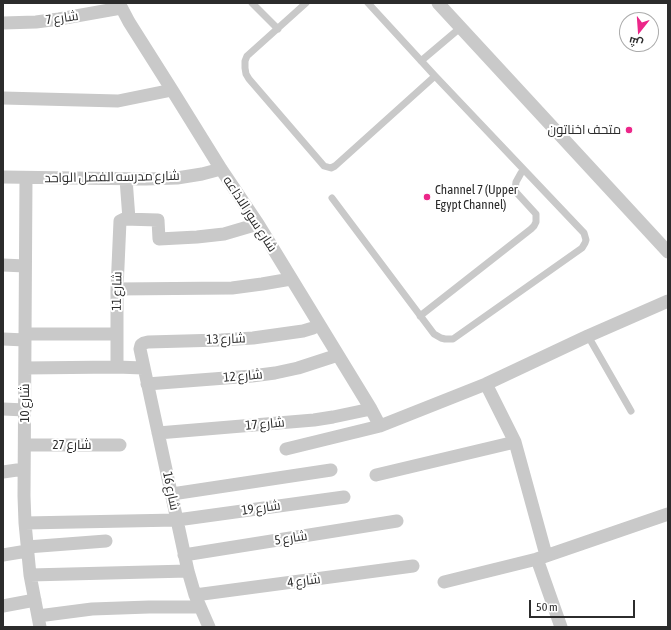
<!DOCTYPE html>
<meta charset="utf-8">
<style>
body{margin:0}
#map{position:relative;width:671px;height:630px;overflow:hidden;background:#fff;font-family:"Asap Condensed",Cairo,sans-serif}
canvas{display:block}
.frame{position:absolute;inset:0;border:4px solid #2c2c2c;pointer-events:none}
.north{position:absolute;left:619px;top:12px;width:40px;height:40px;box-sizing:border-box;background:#fff;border:1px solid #ababab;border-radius:50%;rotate:197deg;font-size:11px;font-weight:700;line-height:16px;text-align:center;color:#2c2c2c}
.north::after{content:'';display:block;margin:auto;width:14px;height:18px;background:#ec2689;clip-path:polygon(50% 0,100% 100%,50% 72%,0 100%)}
.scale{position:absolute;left:529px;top:600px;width:106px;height:18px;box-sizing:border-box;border:2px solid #2c2c2c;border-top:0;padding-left:5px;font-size:12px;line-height:14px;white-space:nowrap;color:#2c2c2c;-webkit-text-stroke:3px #fff;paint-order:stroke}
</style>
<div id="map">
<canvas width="671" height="630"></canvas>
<div class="frame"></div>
<div class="north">ش</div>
<div class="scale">50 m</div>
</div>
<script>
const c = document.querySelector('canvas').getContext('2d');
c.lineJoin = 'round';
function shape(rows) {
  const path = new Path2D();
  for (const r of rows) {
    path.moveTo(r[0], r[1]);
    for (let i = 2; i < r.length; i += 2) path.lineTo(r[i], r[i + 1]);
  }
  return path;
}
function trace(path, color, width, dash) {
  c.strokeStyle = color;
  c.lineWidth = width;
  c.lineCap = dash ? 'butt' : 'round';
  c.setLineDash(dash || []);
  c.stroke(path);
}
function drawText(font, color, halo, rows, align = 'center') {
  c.font = font + ' "Asap Condensed",Cairo,sans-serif';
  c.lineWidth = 4;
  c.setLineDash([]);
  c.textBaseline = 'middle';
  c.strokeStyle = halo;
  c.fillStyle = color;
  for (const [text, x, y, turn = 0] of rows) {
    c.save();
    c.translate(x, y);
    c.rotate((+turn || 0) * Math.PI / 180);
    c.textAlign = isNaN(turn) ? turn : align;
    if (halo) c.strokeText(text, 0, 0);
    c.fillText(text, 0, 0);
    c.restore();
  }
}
const service = shape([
 [252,3,278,29],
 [306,3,247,56,245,61,245,68,246,74,249,79,324,166,331,168,335,166,435,76],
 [421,61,460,28],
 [332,198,434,334,441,338,445,339,453,339,582,248,585,243,586,240,584,233,435,76,368,3],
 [420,316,531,229,534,226,536,222,536,214,515,191,516,182,521,173,524,170],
 [588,336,631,411]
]);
const minor = shape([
 [119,3,129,22,172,90,221,169,258,224,371,409,380,426],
 [438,3,668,252],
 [3,23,36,22,59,19,121,8],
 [3,98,118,101,172,90],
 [3,177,146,179,177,178,202,174,221,169],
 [26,178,24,496,25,523,30,575,40,627],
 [126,179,129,219],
 [3,265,25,266],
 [117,289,232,288,262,284,291,279],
 [25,334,117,334],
 [3,339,25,340],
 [117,367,117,289,120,221,124,219,158,220,159,239,197,237,224,234,258,224],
 [25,368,117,367,143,368],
 [147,384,252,376,275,373,298,368,338,355],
 [486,384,515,442,546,555],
 [3,409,25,410],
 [158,433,314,420,333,417,371,409],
 [25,445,120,445],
 [286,449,380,426,486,384,588,336,668,301],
 [3,472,24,469],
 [376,475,515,442],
 [172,494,331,470],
 [25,523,177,520,344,497],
 [27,547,106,541],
 [3,555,27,551],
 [184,555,397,521],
 [537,559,561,627],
 [30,575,188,571],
 [444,582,537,559,668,514],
 [195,595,413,566],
 [3,606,35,600],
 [38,616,92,609,149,607,200,607],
 [209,627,195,595,188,571,140,349,141,345,144,343,148,342,221,340,253,338,303,331,313,328,319,325]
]);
const markers = [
 [629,130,4,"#ec2689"],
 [427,197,4,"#ec2689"]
];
const streetNames = [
 ["شارع 7",62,18,-8],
 ["شارع مدرسه الفصل الواحد",112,177,-1],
 ["شارع سور الاذاعه",250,214,57],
 ["شارع 11",117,291,-89],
 ["شارع 13",226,339,-2],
 ["شارع 12",243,376,-5],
 ["شارع 10",25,403,-90],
 ["شارع 17",265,424,-5],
 ["شارع 27",72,445],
 ["شارع 16",171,491,78],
 ["شارع 19",261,508,-8],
 ["شارع 5",291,538,-9],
 ["شارع 4",304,581,-7]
];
const poiNames = [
 ["متحف اخناتون",621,130],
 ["Channel 7 (Upper",435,190,"left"],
 ["Egypt Channel)",435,205,"left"]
];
trace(service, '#c9c9c9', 7);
trace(minor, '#c9c9c9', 13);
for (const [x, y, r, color] of markers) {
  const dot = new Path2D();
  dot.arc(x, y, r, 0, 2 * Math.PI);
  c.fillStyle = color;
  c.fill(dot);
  trace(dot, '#fff', 1.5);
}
drawText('13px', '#2c2c2c', '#fff', streetNames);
drawText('13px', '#2c2c2c', '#fff', poiNames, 'right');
</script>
